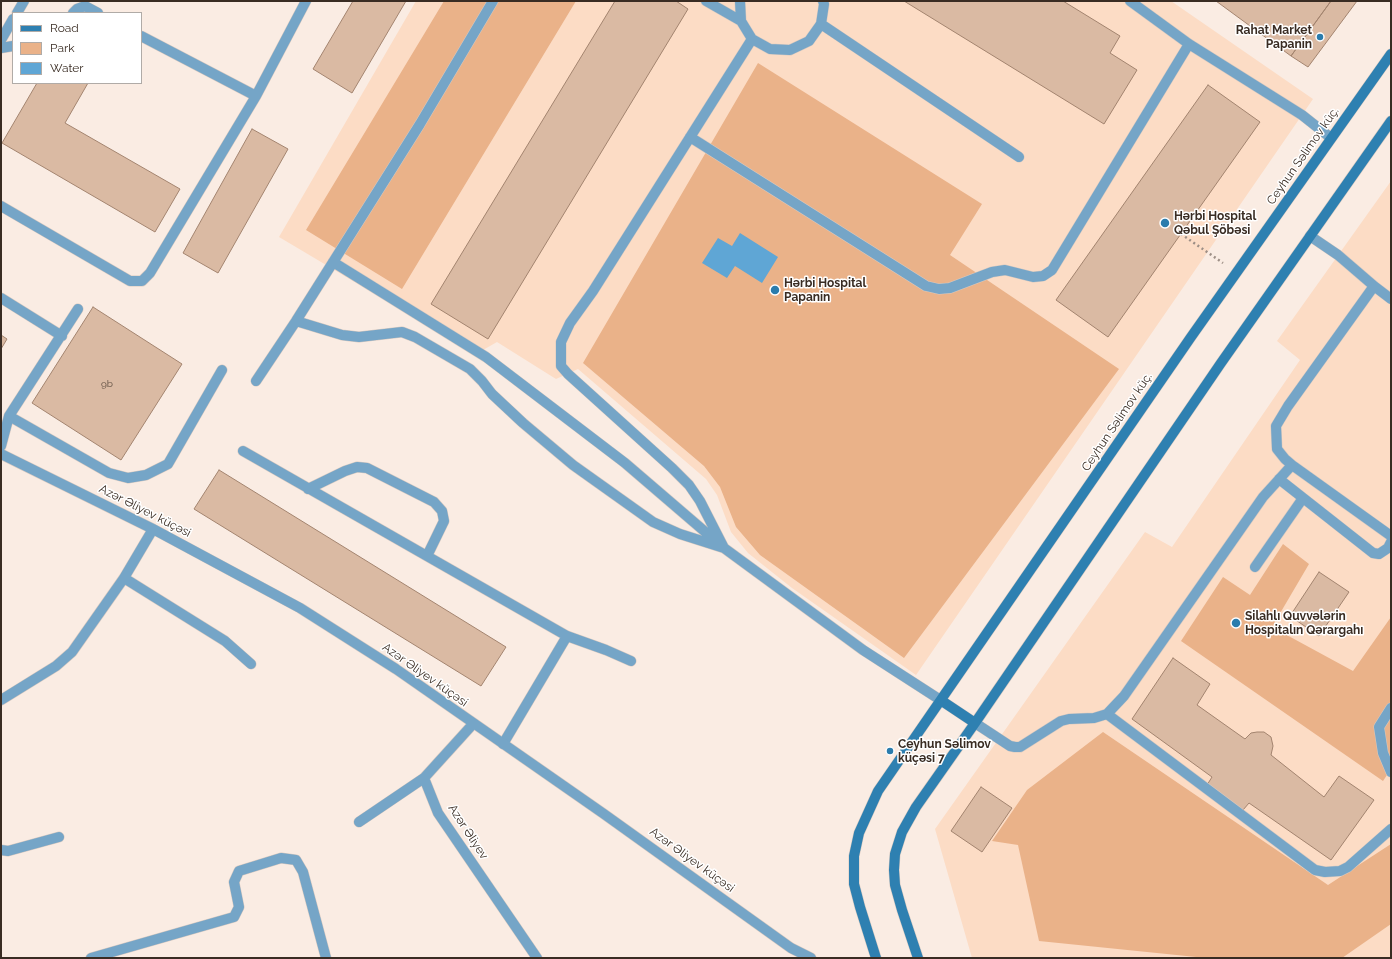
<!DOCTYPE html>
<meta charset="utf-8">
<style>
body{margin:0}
#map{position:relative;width:1392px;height:959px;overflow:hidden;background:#faece3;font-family:Raleway,sans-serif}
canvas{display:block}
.frame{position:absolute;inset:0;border:2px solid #392c23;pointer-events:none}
.legend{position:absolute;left:12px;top:12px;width:130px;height:72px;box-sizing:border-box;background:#fff;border:1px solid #b0aba7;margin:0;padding:5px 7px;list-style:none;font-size:12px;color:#392c23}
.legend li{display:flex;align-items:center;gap:8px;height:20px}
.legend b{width:20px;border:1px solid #b0aba7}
</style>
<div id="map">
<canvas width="1392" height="959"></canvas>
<div class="frame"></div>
<ul class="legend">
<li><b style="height:5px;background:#2e80b1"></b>Road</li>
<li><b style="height:11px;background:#eab289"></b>Park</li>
<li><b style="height:11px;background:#5fa6d5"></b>Water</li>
</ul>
</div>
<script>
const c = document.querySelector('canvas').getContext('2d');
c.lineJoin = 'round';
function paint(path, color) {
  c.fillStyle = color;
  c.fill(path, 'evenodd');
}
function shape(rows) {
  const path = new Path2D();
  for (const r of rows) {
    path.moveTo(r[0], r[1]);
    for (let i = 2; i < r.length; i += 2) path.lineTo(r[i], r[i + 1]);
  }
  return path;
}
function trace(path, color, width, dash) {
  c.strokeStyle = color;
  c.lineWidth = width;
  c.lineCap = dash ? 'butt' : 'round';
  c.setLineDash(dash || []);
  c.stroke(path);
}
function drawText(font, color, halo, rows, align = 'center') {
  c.font = font + ' Raleway,sans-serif';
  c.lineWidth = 3;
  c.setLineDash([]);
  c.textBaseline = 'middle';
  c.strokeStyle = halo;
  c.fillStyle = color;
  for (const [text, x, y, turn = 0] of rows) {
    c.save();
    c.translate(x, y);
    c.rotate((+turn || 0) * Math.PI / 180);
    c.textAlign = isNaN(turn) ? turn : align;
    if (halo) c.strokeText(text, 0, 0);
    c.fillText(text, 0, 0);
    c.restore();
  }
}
const built = shape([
 [416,1,1171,1,1313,99,916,675,792,588,748,553,731,532,717,495,706,479,578,369,556,379,497,342,476,354,279,237],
 [1391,181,1391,958,972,958,935,829,1145,532,1172,547,1300,360,1277,341]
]);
const green = shape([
 [444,1,576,1,402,289,306,230],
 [758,63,982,204,950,255,1119,369,904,658,760,555,736,527,720,487,704,466,583,363],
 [1283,544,1309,564,1272,627,1353,671,1391,617,1391,769,1383,781,1181,641,1223,577,1250,595],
 [1103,732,1328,885,1391,844,1391,924,1342,958,1206,958,1039,941,1018,845,992,841,1027,790]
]);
const water = shape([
 [740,233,778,257,762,283,735,266,727,278,702,263,718,238,732,246]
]);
const building = shape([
 [353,1,406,1,352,93,313,69,353,1],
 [615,1,676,1,688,9,488,339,431,304,615,1],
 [904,1,1063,1,1120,36,1110,53,1137,70,1104,124,904,1],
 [1216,1,1331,1,1291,56,1216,1],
 [1331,1,1357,1,1308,67,1291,56,1331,1],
 [37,83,88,83,65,123,180,189,155,232,2,143,37,83],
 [1208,85,1260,122,1108,337,1056,300,1208,85],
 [252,129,288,149,218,273,183,253,252,129],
 [93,307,182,364,121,460,32,403,93,307],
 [1,335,7,339,1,349,1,335],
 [219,470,506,647,481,686,194,509,219,470],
 [1319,572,1349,592,1319,636,1290,616,1319,572],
 [1173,658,1210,684,1197,705,1245,739,1251,733,1257,732,1264,732,1271,737,1273,746,1271,755,1324,797,1339,776,1374,800,1331,860,1249,803,1243,810,1207,785,1212,777,1132,719,1173,658],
 [981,787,1012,808,982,852,951,831,981,787]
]);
const path = shape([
 [1181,234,1223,263]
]);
const lane = shape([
 [706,1,741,21],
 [740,1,741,21,752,39,770,49,790,50,809,41,821,24,824,4,823,1],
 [1130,1,1189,44,1302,115,1331,138],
 [17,13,24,1],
 [73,13,77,9,85,6,98,13],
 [821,24,1019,157],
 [141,36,256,96],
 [752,39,593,291,570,323,561,342,561,366,568,374,672,468,689,485,700,501,724,548,863,650,942,701],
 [1,40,13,19],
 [1,48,13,46],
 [690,137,926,286,939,289,950,288,992,272,1005,270,1033,277,1043,276,1052,270,1189,44],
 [1,206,130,281,142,281,150,273,256,96,306,1],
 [1310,236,1338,255,1374,286,1288,406,1276,426,1277,449,1285,459,1292,465,1391,536],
 [1374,286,1391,299],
 [1,298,62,336],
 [296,321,342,335,359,337,402,332,415,337,470,369,482,381,492,394,523,423,573,465,653,522,680,534,724,548,625,463,486,357,333,262],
 [256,381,296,321,420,124,493,1],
 [9,416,109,473,128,478,146,475,168,464,222,370],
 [1,446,9,416,78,309],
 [243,451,567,636,606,650,631,661],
 [1279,479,1373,553,1379,554,1388,548,1391,542],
 [308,489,345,471,357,467,367,468,434,502,442,511,444,521,427,556],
 [1255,567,1303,498],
 [1391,708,1379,727,1383,753,1391,772],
 [1107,714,1315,870,1325,872,1340,871,1348,867,1391,829],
 [975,723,1010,746,1015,747,1020,747,1061,721,1069,719,1094,718,1107,714,1124,696,1263,497,1292,465],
 [503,744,567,636],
 [91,958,234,917,239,907,234,882,239,871,281,858,296,860,303,872,326,958]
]);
const street = shape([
 [1,454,153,529,300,608,396,669,604,814,791,948,811,958],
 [124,578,225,641,251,664],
 [1,700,56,666,72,652,124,578,153,529],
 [473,724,424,778,438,813,537,958],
 [359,822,424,778],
 [1,850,8,851,59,837]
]);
const secondary = shape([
 [942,701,975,723],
 [876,958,860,907,854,884,854,856,859,833,878,791,1191,337,1391,54],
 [918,958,902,910,895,885,894,870,895,854,902,832,916,807,975,723,1221,363,1391,121]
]);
const markers = [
 [1320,37,4,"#2a7cad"],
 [1165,223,5,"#2a7cad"],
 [775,290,5,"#2a7cad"],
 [1236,623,5,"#2a7cad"],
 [890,751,4,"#2a7cad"]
];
const numberNames = [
 ["9b",107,384]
];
const poiNames = [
 ["Rahat Market",1312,30,"right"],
 ["Papanin",1312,44,"right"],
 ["Hərbi Hospital",1174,216],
 ["Qəbul Şöbəsi",1174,230],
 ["Hərbi Hospital",784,283],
 ["Papanin",784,297],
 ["Silahlı Quvvələrin",1245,616],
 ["Hospitalın Qərargahı",1245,630],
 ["Ceyhun Səlimov",898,744],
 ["küçəsi 7",898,758]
];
const streetNames = [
 ["Ceyhun Səlimov küç.",1303,156,-55],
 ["Ceyhun Səlimov küç.",1117,422,-56],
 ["Azər Əliyev küçəsi",145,511,27],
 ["Azər Əliyev küçəsi",425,675,35],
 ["Azər Əliyev",468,832,57],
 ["Azər Əliyev küçəsi",692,860,36]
];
paint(built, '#fcdcc5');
paint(green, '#eab289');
paint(water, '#5fa6d5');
paint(building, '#dabaa3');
trace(building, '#a3846f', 1);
trace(lane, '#d7c9c0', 11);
trace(street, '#d7c9c0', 11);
trace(secondary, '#d7c9c0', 11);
trace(path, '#9d8f86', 2.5, [2, 3]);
trace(lane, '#75a5c7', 10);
trace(street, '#75a5c7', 10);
trace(secondary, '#2e80b1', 10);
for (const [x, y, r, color] of markers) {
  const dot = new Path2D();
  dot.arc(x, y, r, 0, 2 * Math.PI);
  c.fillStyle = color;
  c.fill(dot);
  trace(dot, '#fff', 1.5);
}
drawText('10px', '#615043', null, numberNames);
drawText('bold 12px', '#392c23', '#fff', poiNames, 'left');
drawText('12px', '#392c23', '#fff', streetNames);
</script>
